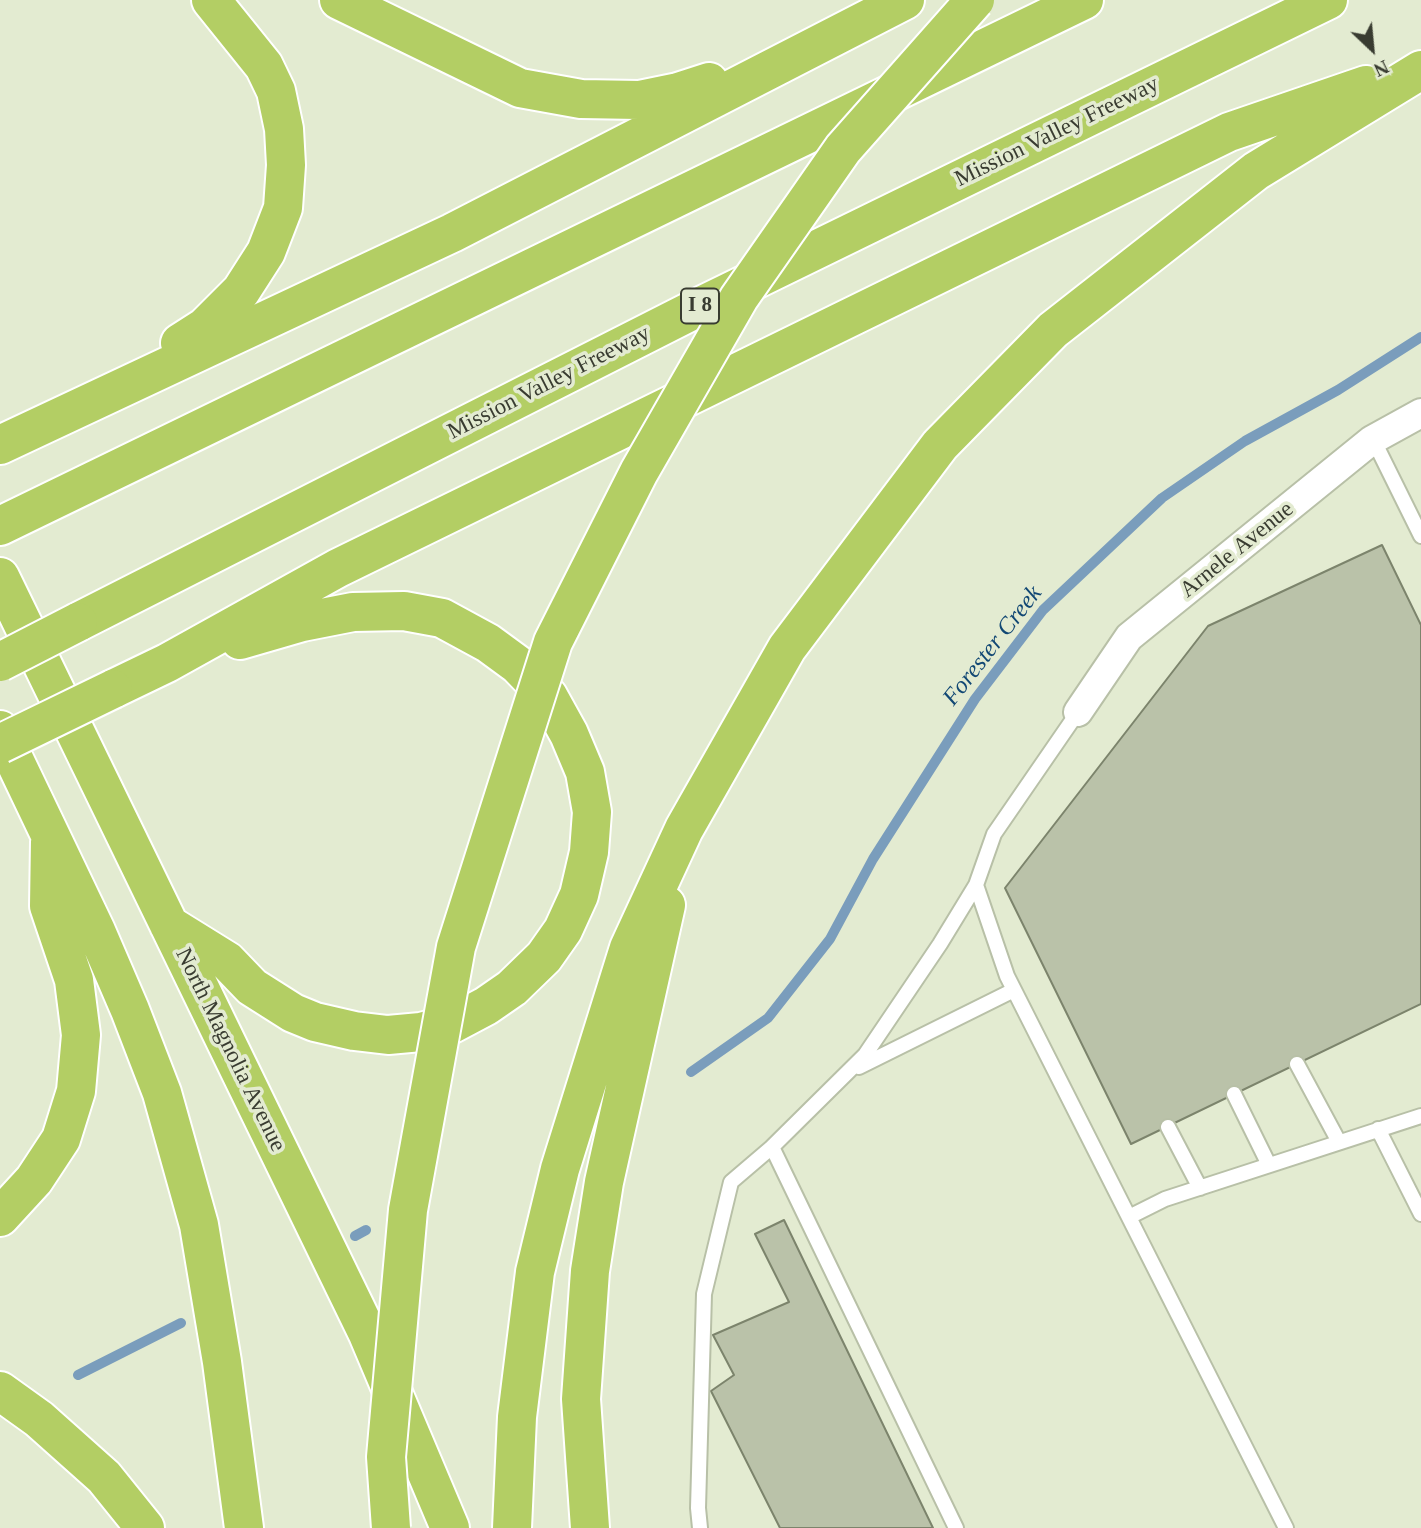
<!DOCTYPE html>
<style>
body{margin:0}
#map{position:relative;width:1421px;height:1528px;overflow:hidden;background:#e3ebd1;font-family:"Times New Roman",serif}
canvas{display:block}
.north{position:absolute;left:1337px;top:14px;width:70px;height:70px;-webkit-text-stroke:5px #e3ebd1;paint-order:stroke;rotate:154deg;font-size:19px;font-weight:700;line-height:28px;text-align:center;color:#393c31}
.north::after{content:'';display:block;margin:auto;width:24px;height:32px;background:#393c31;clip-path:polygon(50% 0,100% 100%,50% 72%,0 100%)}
</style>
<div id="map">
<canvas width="1421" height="1528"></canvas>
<div class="north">N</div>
</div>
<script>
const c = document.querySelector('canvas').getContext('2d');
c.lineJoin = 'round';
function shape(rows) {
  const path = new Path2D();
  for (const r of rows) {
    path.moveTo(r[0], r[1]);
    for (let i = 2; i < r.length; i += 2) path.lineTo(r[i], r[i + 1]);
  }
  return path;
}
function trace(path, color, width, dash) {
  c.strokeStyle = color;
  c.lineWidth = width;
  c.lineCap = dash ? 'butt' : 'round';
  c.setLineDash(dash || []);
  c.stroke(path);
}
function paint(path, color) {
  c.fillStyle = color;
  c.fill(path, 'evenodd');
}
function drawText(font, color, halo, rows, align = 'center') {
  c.font = font + ' "Times New Roman",serif';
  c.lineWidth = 7;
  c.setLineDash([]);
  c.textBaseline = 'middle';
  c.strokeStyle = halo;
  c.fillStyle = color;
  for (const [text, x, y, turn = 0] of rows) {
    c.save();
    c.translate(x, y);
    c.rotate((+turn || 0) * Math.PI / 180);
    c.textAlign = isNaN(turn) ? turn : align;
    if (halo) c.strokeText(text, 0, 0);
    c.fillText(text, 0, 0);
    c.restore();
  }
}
const stream = shape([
 [691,1072,768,1018,830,939,873,859,975,699,1043,610,1162,498,1245,441,1338,390,1421,337],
 [355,1236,366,1230],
 [78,1375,181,1323]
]);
const building = shape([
 [1382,545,1421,625,1421,1004,1131,1144,1005,888,1208,626,1382,545],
 [784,1220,933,1528,780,1528,711,1391,734,1375,713,1335,789,1302,755,1234,784,1220]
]);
const lane = shape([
 [1373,439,1421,536],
 [1078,712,994,834,976,885,1007,976,1286,1528],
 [1297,1064,1339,1142],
 [859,1067,1014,990],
 [1234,1094,1269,1165],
 [1168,1127,1200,1188],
 [1378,1129,1421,1214],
 [1129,1217,1165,1199,1421,1116],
 [700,1528,698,1508,704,1294,731,1182,772,1147],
 [956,1528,772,1147,865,1055,940,944,976,885]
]);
const street = shape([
 [1078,712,1129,637,1372,440,1421,413]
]);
const highway = shape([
 [339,0,520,88,581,99,639,100,678,92,709,82],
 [180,343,205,327,241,291,266,252,283,208,286,165,284,129,276,91,264,66,211,0],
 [0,445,452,233,905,0],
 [0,526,1084,0],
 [0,577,368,1334,450,1528],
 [78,622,695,309,1328,0],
 [113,689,167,663,338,568,1229,132,1366,85],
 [0,730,96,931,130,1010,162,1093,199,1225,222,1362,244,1528],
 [169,925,227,961,252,987,293,1013,315,1022,354,1031,388,1035,421,1032,452,1024,486,1006,512,988,544,957,563,930,579,895,589,852,592,812,585,772,569,734,548,696,518,665,488,643,442,618,404,611,353,612,302,622,240,640],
 [0,1217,34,1180,61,1139,76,1091,81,1035,74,980,49,906,50,842],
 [0,1391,39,1419,104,1477,145,1528],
 [512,1528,517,1417,535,1272,560,1169,629,948,684,829,787,648,940,445,1053,330,1256,171,1421,70],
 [590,1528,581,1399,590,1271,604,1182,666,905]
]);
const highwayBridge = shape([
 [0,662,78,622],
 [0,744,113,689],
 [391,1528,386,1457,408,1210,456,947,553,642,639,472,739,298,843,149,975,0]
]);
const shields = [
 [700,306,38]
];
const shieldNames = [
 ["I 8",700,306]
];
const streetNames = [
 ["Mission Valley Freeway",1057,132,-26],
 ["Mission Valley Freeway",549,383,-27],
 ["Arnele Avenue",1237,550,-39],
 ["North Magnolia Avenue",230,1050,64]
];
const waterNames = [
 ["Forester Creek",993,646,-52]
];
trace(stream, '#7a9dbc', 10);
paint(building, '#bac2a9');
trace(building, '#7c846c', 2);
trace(lane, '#b8c0a7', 18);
trace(street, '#b8c0a7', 32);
trace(highway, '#fff', 42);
trace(lane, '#fff', 14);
trace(street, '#fff', 28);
trace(highway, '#b3ce64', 38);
trace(highwayBridge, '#fff', 42, []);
trace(highwayBridge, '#b3ce64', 38);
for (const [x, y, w] of shields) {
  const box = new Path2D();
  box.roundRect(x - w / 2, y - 17.5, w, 35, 5);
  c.fillStyle = '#e3ebd1';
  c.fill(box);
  trace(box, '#393c31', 2);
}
drawText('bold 21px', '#393c31', null, shieldNames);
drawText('23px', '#393c31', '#e3ebd1', streetNames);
drawText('italic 24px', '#124874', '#e3ebd1', waterNames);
</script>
